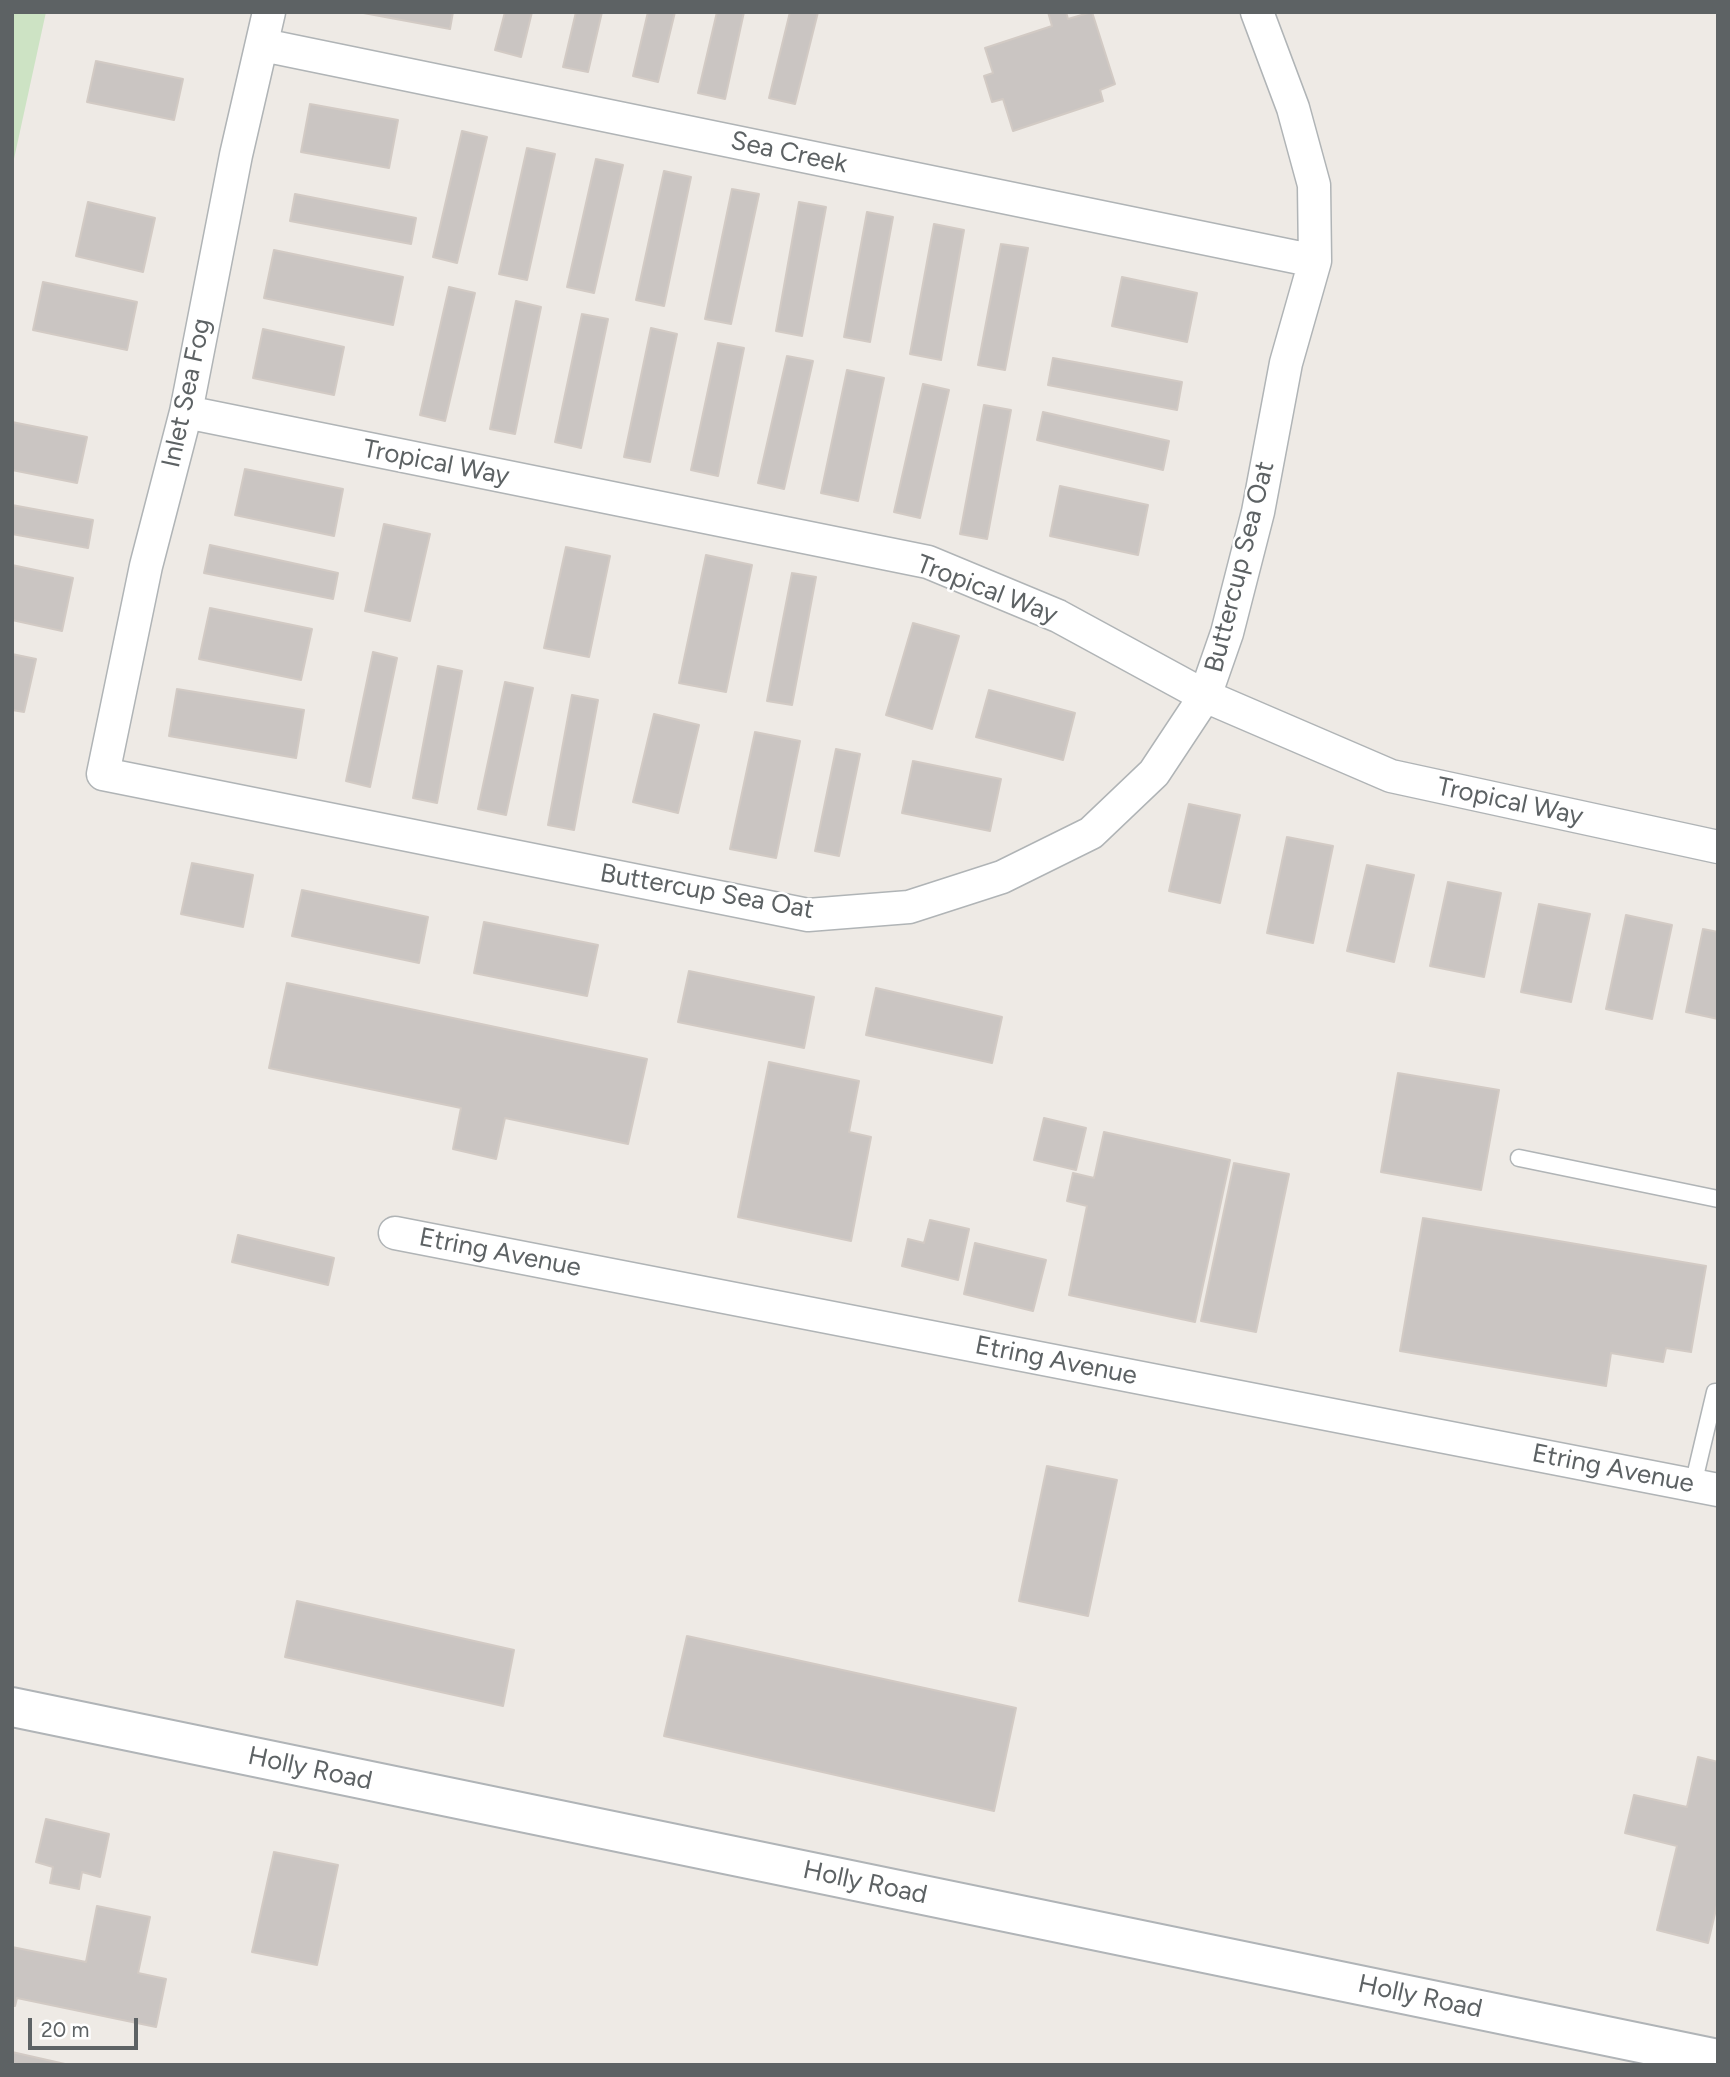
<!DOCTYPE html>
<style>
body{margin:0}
#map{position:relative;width:1730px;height:2077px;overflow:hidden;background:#eeeae5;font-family:Figtree,sans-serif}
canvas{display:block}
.frame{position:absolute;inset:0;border:14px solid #5d6264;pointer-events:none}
.scale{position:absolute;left:28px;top:2018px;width:110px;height:32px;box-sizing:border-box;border:4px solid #5d6264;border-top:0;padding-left:9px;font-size:21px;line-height:24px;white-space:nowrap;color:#5d6264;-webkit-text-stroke:5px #fff;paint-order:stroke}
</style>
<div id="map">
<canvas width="1730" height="2077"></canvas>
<div class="frame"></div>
<div class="scale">20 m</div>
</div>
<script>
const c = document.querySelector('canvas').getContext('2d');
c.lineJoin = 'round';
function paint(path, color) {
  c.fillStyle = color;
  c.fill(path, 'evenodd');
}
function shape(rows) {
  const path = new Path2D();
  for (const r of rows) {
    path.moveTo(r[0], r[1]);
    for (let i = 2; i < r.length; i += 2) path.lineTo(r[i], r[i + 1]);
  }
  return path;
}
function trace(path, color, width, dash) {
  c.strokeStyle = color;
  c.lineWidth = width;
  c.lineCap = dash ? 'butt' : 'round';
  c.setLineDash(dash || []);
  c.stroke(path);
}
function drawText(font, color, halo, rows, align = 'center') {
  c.font = font + ' Figtree,sans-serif';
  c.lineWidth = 5;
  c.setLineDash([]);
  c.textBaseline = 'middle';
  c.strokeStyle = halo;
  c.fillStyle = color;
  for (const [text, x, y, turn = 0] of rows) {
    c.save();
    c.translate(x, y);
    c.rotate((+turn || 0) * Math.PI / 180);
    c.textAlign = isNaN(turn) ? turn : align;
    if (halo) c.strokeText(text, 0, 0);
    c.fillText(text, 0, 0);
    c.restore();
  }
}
const green = shape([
 [12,12,46,12,12,168]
]);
const building = shape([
 [358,12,453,12,450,29,358,12],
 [505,12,532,12,521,57,495,50,505,12],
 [576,12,602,12,588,72,563,67,576,12],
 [648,12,675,12,658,82,633,76,648,12],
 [717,12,744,12,725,99,698,93,717,12],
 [790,12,818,12,795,104,769,98,790,12],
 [1048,12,1066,12,1068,19,1092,12,1115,84,1100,90,1103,101,1013,131,1003,99,992,102,984,76,993,73,985,48,1052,26,1048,12],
 [96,61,183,79,174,120,87,102,96,61],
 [310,104,398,120,389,168,301,152,310,104],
 [462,131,487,137,457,263,433,257,462,131],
 [527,148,555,154,527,280,499,274,527,148],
 [596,159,623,165,594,293,567,287,596,159],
 [664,171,691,177,664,306,636,300,664,171],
 [732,189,759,194,731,324,705,319,732,189],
 [295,194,416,218,411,244,290,221,295,194],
 [88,202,155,218,143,272,76,256,88,202],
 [799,202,826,207,802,336,776,331,799,202],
 [867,212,893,217,870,342,844,337,867,212],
 [934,224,964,230,941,360,910,354,934,224],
 [1001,244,1028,248,1005,370,978,365,1001,244],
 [274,250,403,277,393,325,264,298,274,250],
 [1122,277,1197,293,1187,342,1112,326,1122,277],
 [43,282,137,302,127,350,33,330,43,282],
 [449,287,475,293,445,421,420,415,449,287],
 [516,301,541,307,515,434,490,429,516,301],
 [582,314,608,319,581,448,555,442,582,314],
 [651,328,677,334,650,462,624,457,651,328],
 [263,329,344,347,334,395,253,378,263,329],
 [718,343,744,348,718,476,691,470,718,343],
 [787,356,813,361,784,489,758,483,787,356],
 [1053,358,1182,382,1177,410,1048,385,1053,358],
 [847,370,884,378,858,501,821,493,847,370],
 [923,384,949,390,920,518,894,512,923,384],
 [984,405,1011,410,987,539,960,534,984,405],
 [1043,412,1169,441,1163,470,1037,440,1043,412],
 [12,422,87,437,77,483,12,470,12,422],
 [245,469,343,489,334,536,235,515,245,469],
 [1060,486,1148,505,1138,555,1050,536,1060,486],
 [12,505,93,520,88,548,12,534,12,505],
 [384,524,430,534,410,621,365,611,384,524],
 [210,545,338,573,333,599,204,573,210,545],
 [566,547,610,556,589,657,544,648,566,547],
 [706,555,752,565,726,692,679,683,706,555],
 [12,565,73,578,62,631,12,620,12,565],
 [792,573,816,577,792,705,767,701,792,573],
 [210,608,312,629,301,680,199,659,210,608],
 [913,623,959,636,932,729,886,715,913,623],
 [373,652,397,658,370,787,346,781,373,652],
 [12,654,36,659,24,712,12,710,12,654],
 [438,666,462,671,437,803,413,798,438,666],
 [505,682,533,688,506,815,478,809,505,682],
 [177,689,304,710,296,758,169,736,177,689],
 [989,690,1075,713,1063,760,976,737,989,690],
 [572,695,598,700,574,830,548,825,572,695],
 [654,714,699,725,678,813,633,802,654,714],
 [755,732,800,741,776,858,730,849,755,732],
 [836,749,860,754,839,856,815,851,836,749],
 [913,761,1001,779,990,831,902,813,913,761],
 [1189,804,1240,815,1220,903,1169,891,1189,804],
 [1287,837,1333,846,1313,943,1267,933,1287,837],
 [192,863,253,875,243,927,181,914,192,863],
 [1367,865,1414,875,1394,962,1347,951,1367,865],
 [1448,882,1501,893,1484,977,1430,966,1448,882],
 [302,890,428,917,419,963,292,936,302,890],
 [1539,904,1590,914,1571,1002,1521,992,1539,904],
 [1626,915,1672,925,1652,1019,1606,1009,1626,915],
 [484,922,598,945,587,996,474,973,484,922],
 [1703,929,1718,932,1718,1019,1686,1012,1703,929],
 [689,971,814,997,804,1048,678,1022,689,971],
 [287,983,647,1059,628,1144,505,1118,496,1159,453,1149,461,1108,269,1068,287,983],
 [876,988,1002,1017,992,1063,866,1035,876,988],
 [769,1062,859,1081,849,1132,871,1137,851,1241,738,1217,769,1062],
 [1398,1073,1499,1090,1481,1190,1381,1172,1398,1073],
 [1044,1118,1086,1128,1076,1170,1034,1160,1044,1118],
 [1104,1132,1230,1160,1195,1322,1069,1295,1087,1206,1067,1201,1073,1173,1094,1178,1104,1132],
 [1234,1163,1289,1174,1256,1332,1201,1321,1234,1163],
 [1423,1218,1706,1266,1691,1352,1666,1348,1663,1362,1611,1353,1606,1386,1400,1351,1423,1218],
 [930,1220,969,1229,958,1280,902,1266,908,1239,924,1243,930,1220],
 [238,1235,334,1258,328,1285,232,1262,238,1235],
 [975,1243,1046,1260,1033,1311,964,1294,975,1243],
 [1047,1466,1117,1480,1088,1616,1019,1601,1047,1466],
 [297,1601,514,1650,503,1706,285,1657,297,1601],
 [687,1636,1016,1708,994,1811,664,1736,687,1636],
 [1698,1757,1718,1762,1718,1901,1708,1943,1657,1930,1677,1846,1625,1833,1634,1795,1687,1807,1698,1757],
 [46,1819,109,1834,100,1877,82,1872,79,1889,50,1883,53,1867,36,1862,46,1819],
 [274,1852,338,1865,317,1965,252,1952,274,1852],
 [97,1906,150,1917,138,1973,166,1979,156,2027,17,1998,15,2006,12,2006,12,1947,86,1962,97,1906],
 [12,2052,65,2064,65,2065,12,2065,12,2052]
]);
const lane = shape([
 [1519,1158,1718,1199],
 [1693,1485,1715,1392,1718,1392]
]);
const street = shape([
 [269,12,236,155,186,412,146,566,103,774,808,915,909,907,1002,877,1091,833,1154,773,1205,696,1227,633,1258,512,1286,363,1315,261,1314,185,1293,108,1257,12],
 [263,45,1315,261],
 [186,412,928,562,1058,616,1205,696,1391,776,1718,847],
 [395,1233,1718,1490]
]);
const secondary = shape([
 [12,1707,1718,2059]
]);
const streetNames = [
 ["Sea Creek",789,153,12],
 ["Inlet Sea Fog",187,393,-78],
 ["Tropical Way",436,463,11],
 ["Buttercup Sea Oat",1240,567,-76],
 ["Tropical Way",987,590,21],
 ["Tropical Way",1510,802,12],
 ["Buttercup Sea Oat",707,892,10],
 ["Etring Avenue",500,1253,11],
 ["Etring Avenue",1056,1361,11],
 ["Etring Avenue",1613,1469,11],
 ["Holly Road",310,1769,12],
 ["Holly Road",865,1883,12],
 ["Holly Road",1420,1997,12]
];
paint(green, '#cde3c4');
paint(building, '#cac5c2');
trace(building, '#d2cac4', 2);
trace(lane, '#b0b4b6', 19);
trace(street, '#b0b4b6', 35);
trace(secondary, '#b0b4b7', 42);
trace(lane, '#fff', 16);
trace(street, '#fff', 32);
trace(secondary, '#fff', 38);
drawText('26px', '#5d6264', '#fff', streetNames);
</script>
